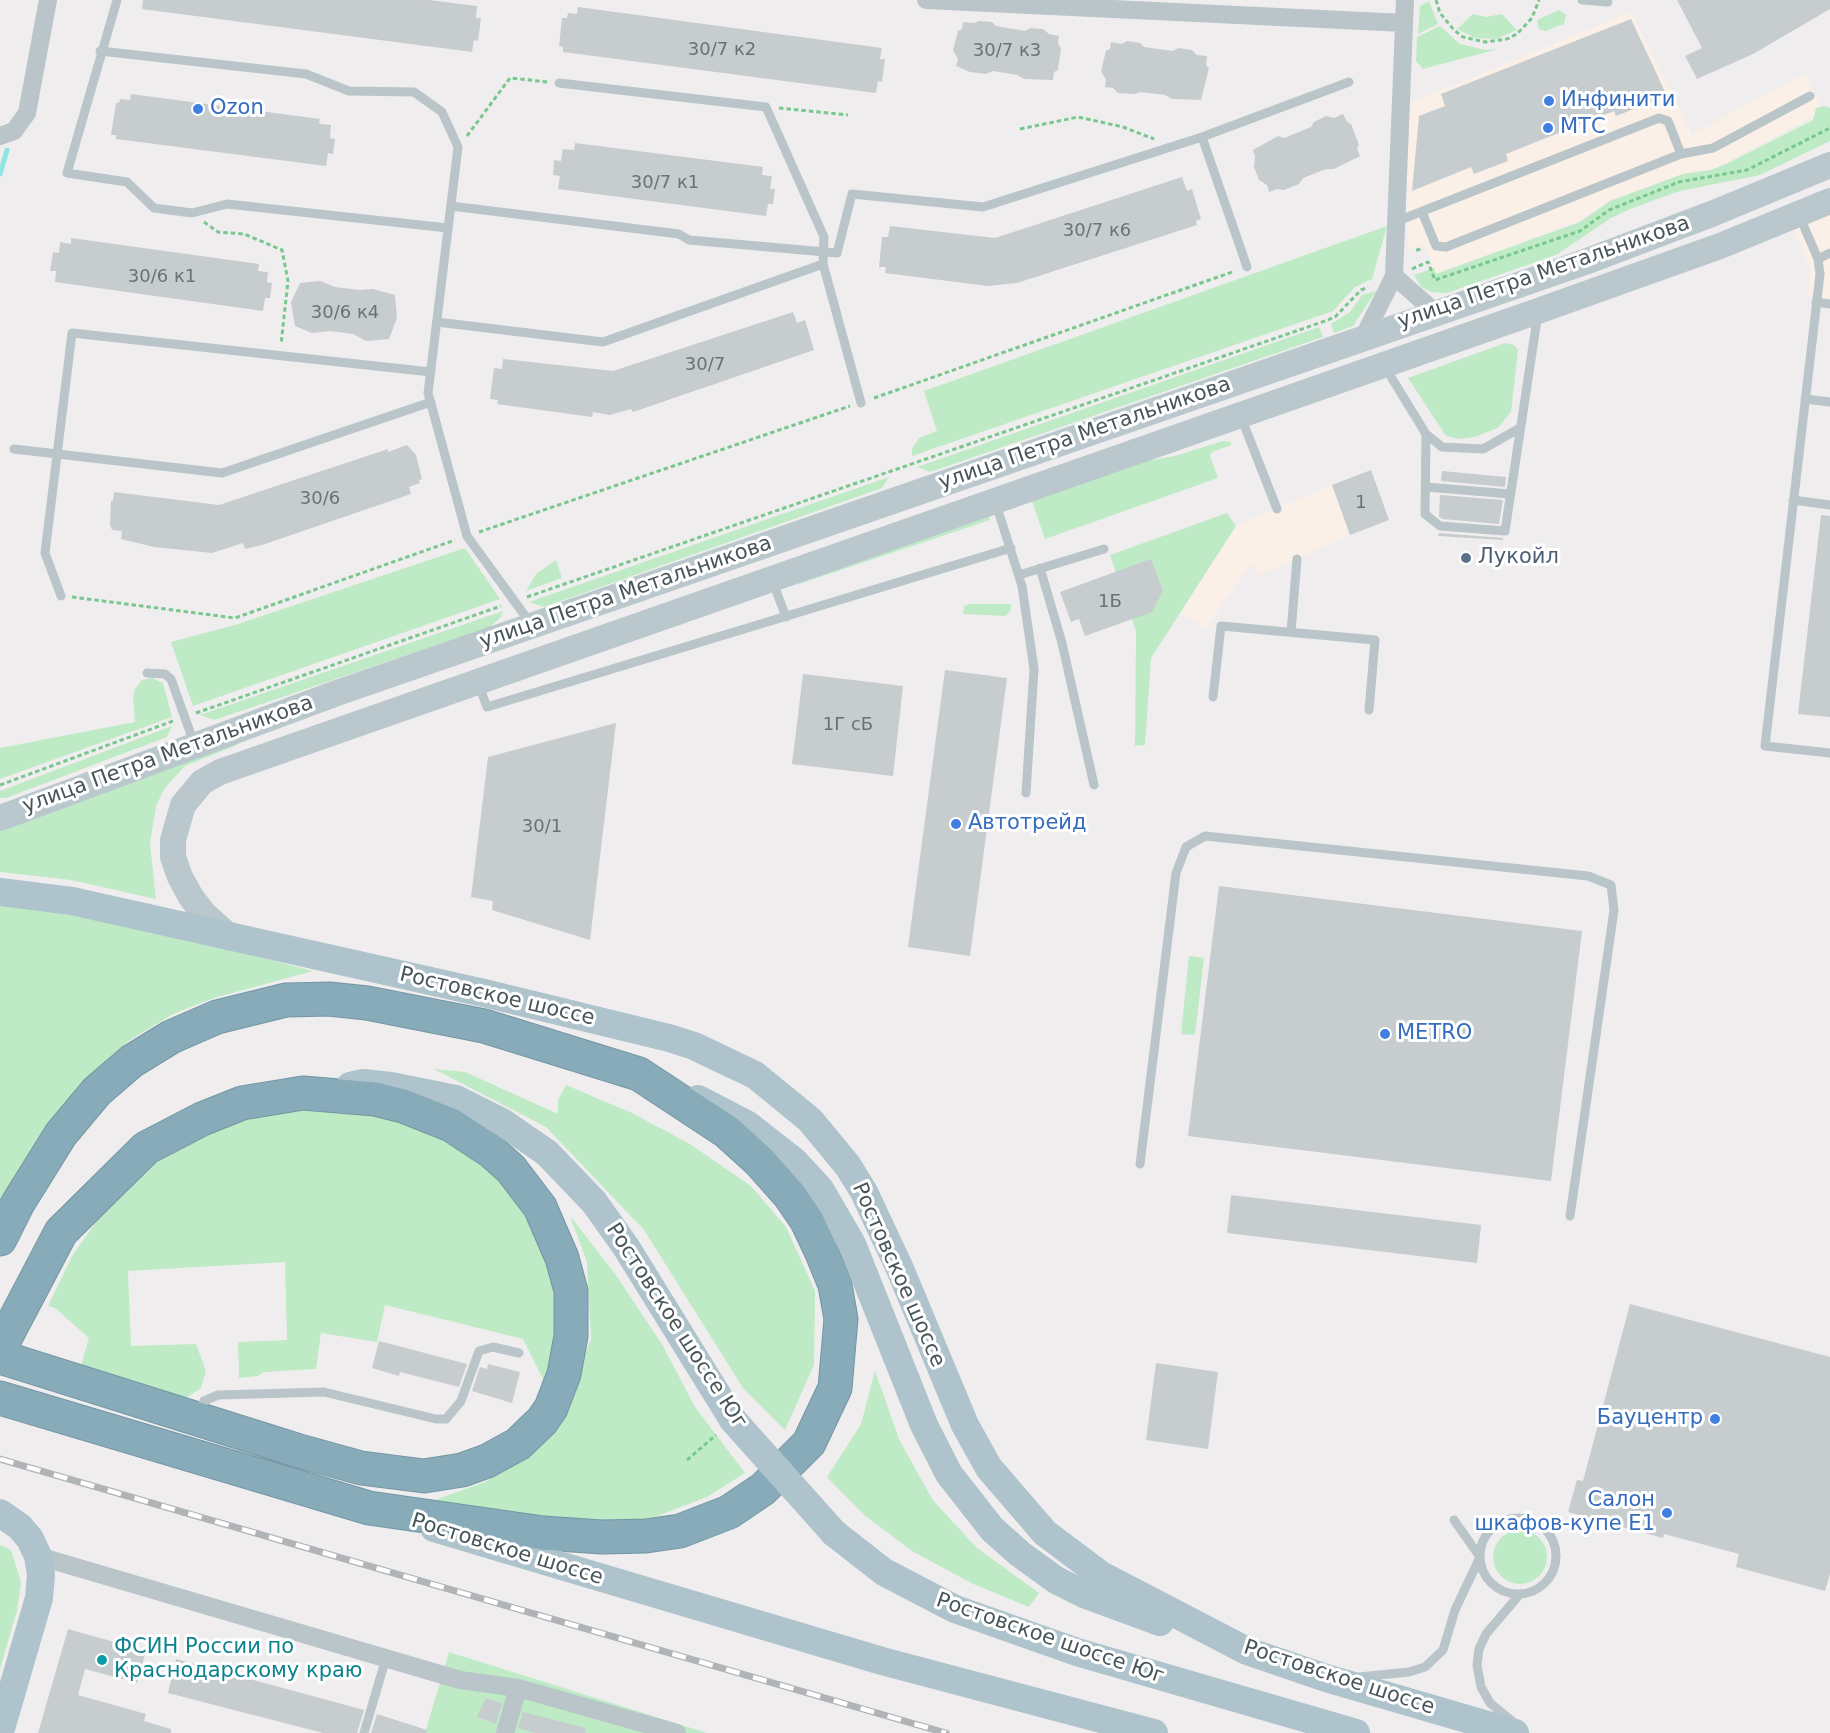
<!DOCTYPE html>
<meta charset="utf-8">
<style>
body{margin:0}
canvas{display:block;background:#f0edee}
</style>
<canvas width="1830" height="1733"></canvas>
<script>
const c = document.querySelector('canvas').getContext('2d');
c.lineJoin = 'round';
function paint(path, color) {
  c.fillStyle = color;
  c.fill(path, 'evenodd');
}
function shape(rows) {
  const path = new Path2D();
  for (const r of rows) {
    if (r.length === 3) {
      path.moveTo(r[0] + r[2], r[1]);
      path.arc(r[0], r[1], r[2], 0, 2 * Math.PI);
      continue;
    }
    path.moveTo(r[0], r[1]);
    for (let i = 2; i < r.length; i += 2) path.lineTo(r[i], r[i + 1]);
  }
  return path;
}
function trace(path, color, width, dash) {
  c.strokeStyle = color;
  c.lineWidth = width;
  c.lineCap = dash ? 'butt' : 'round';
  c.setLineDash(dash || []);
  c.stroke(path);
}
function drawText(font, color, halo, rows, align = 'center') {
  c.font = font + ' "DejaVu Sans",sans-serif';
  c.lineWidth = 6;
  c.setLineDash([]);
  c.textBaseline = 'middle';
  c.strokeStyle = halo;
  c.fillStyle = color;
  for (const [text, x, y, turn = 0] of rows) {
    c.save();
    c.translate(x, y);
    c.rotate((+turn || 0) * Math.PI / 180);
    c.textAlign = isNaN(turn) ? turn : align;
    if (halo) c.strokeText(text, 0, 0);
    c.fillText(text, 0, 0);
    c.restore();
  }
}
const commercial = shape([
 [1631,12,1692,134,1805,74,1823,111,1716,168,1686,173,1610,200,1579,221,1436,273,1424,244,1408,250,1406,168,1410,103],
 [1830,211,1830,299,1808,296,1811,269,1792,226],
 [1332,485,1350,535,1257,576,1251,563,1206,629,1179,612,1236,525]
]);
const green = shape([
 [1429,1,1438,24,1418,34,1420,6],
 [1559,10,1566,15,1564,24,1545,31,1539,29,1537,20],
 [1473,14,1486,17,1502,14,1517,30,1496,39,1475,38,1457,29],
 [1440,26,1460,44,1485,50,1498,49,1423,69,1416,61,1417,37],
 [1825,106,1830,108,1830,141,1760,175,1680,191,1635,207,1611,218,1556,255,1447,293,1431,292,1421,287,1414,275,1434,268,1436,274,1580,222,1610,201,1683,174,1711,170,1726,164,1813,120,1816,108],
 [1387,226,1372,279,1355,287,1333,311,912,456,912,449,919,438,937,431,924,391],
 [1376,291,1353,326,1334,333,1331,324,1350,312,1362,295],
 [1319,327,1323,337,930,472,917,467],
 [1505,343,1514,345,1518,350,1511,412,1498,428,1475,437,1459,439,1446,436,1408,378],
 [1223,441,1231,442,1231,445,1212,452,1210,456,1218,478,1045,539,1031,498,1130,464,1175,456],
 [889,477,882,488,544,607,529,602],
 [987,513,990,520,796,585,823,568],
 [1227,513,1236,526,1151,658,1145,745,1135,746,1136,631,1110,555],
 [465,548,500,599,193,706,171,642,235,625],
 [556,560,562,578,526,591,536,574],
 [970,604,1011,604,1011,610,1006,616,963,614,964,606],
 [503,611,501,617,490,627,214,720,200,715],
 [152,678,163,683,172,717,0,779,0,748,135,722,133,696,135,689,142,680],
 [172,726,167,737,6,798,0,798,0,791],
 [235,740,237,745,185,766,164,789,156,806,150,844,156,899,71,880,0,872,0,828],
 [0,905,126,922,313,971,214,998,173,1014,127,1042,86,1081,0,1217],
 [1189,956,1204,958,1195,1035,1181,1034],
 [434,1069,465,1072,558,1114,558,1100,566,1085,632,1113,690,1144,751,1186,786,1227,815,1291,814,1365,785,1430,743,1388,644,1230,546,1127],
 [288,1102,405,1109,519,1182,565,1305,545,1383,523,1339,385,1305,377,1342,321,1333,316,1369,264,1372,258,1376,239,1378,238,1342,287,1340,285,1262,128,1271,131,1346,196,1344,206,1371,201,1388,186,1398,80,1369,89,1338,55,1308,48,1306,72,1256,98,1219,136,1173,181,1141],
 [570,1216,616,1275,663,1346,695,1407,745,1473,707,1497,634,1525,499,1514,435,1500,485,1482,525,1458,563,1414,591,1339,587,1262],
 [875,1371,899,1439,932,1499,976,1547,1039,1593,1029,1607,971,1583,912,1551,864,1515,827,1477,861,1424],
 [1520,1557,27],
 [0,1545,11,1550,21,1582,17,1611,0,1669],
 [449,1652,707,1733,425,1733]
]);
const stream = shape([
 [0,174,7,150]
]);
const building = shape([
 [143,0,429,0,477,6,476,18,481,18,478,41,474,40,472,52,142,9],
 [1677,0,1830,0,1830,9,1753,54,1697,79,1685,56,1702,48],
 [578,7,882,48,880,59,885,59,882,82,878,81,876,93,563,52,563,47,559,46,562,18,567,18,568,13,577,14],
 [1631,19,1667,96,1616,116,1614,111,1506,154,1508,161,1474,174,1471,167,1412,191,1419,116,1445,106,1441,94],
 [979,21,992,22,996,26,1025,31,1030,28,1043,29,1049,34,1059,36,1058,44,1061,48,1058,70,1054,72,1053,80,1024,79,1017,75,993,71,986,74,970,72,956,66,958,59,953,50,958,31,962,29,963,22,974,23],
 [1127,41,1140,43,1144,47,1173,51,1178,48,1192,50,1197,55,1207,56,1206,65,1209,68,1201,100,1172,99,1165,95,1141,92,1134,94,1118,93,1113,88,1105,87,1106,80,1101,71,1106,51,1110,49,1111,42,1122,44],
 [131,94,320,119,319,124,331,125,330,138,335,139,333,154,328,153,326,166,116,139,116,135,111,135,116,103,119,103,120,99,130,100],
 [1343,114,1347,122,1351,124,1359,145,1357,148,1360,156,1334,169,1326,169,1303,178,1299,184,1284,190,1277,189,1269,192,1267,185,1259,180,1254,167,1255,157,1253,150,1278,136,1284,138,1311,127,1314,122,1326,116,1334,118],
 [575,143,763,167,762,175,772,176,770,189,775,189,773,204,768,204,766,216,558,189,560,176,553,175,554,160,561,161,563,149,574,150],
 [1182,177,1187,191,1192,189,1201,219,1196,221,1197,225,1017,283,988,286,885,273,886,267,879,267,882,237,888,237,890,226,995,238],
 [71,238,259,264,258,271,268,272,267,282,272,283,270,298,265,298,263,311,55,282,56,271,50,271,53,252,59,253,60,242,71,244],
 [320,281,335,287,360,290,373,289,395,295,397,318,389,339,366,341,353,334,330,331,312,333,295,326,291,302,300,283],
 [793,312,797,323,805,320,814,350,633,412,631,409,610,415,593,412,592,417,497,404,498,400,490,399,494,368,502,369,503,359,613,371],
 [407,445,416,455,422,479,419,480,420,483,409,487,411,494,262,545,245,549,243,543,212,553,154,547,121,539,122,531,112,530,110,525,111,501,113,501,114,492,219,505,388,449,388,452],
 [1371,470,1389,520,1350,535,1332,485],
 [1442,471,1506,477,1505,487,1441,481],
 [1440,495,1503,500,1499,524,1443,519,1439,517],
 [1821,515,1830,516,1830,717,1798,714],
 [1439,533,1503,538,1503,540,1438,536],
 [1151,559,1163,591,1152,612,1085,636,1079,619,1071,622,1060,592],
 [945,670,1007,678,970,956,908,947],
 [803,674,903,686,893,776,792,764],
 [616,723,590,940,492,910,493,901,471,897,488,757],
 [1219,886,1582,931,1551,1181,1188,1136],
 [1231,1195,1481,1225,1477,1263,1227,1233],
 [1630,1304,1830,1357,1830,1574,1825,1591,1736,1567,1739,1554,1664,1534,1663,1538,1568,1512,1577,1480,1583,1481],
 [379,1341,467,1364,459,1387,400,1372,399,1376,372,1368],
 [1156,1363,1218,1372,1208,1449,1146,1440],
 [488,1364,520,1372,512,1403,472,1391,480,1367,487,1369],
 [68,1629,146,1651,137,1683,85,1669,78,1695,146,1714,144,1721,171,1729,171,1733,38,1733],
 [176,1659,364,1710,357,1733,323,1733,168,1693],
 [486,1698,502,1703,496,1724,477,1717],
 [523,1712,586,1728,585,1733,535,1733,518,1728],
 [377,1714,427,1730,426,1733,371,1733]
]);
const path = shape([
 [1436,0,1440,13,1454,30,1463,37,1485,42,1507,39,1517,34,1532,18,1539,0],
 [779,108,848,115],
 [1020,129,1078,117,1123,127,1154,139],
 [467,136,510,78,548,82],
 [204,222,218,232,244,234,282,250,288,281,281,344],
 [1416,250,1423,249],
 [1412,269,1428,262,1435,280,1580,231,1609,210,1679,182,1747,170,1830,128],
 [874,398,1235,271],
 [479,532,850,406],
 [72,597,235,618,455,540],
 [527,597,1325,321,1335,317,1361,290,1368,287],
 [196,713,501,606],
 [0,785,173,721],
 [687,1460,716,1435]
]);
const lane = shape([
 [117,0,67,173,127,182,154,208,192,213,227,204,448,228],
 [1582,0,1608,2],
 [100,51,306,74,349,91,414,92,442,112,458,147,428,393,467,536,531,624],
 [559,83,766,107,824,237,823,264,861,403],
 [1202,137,1247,267],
 [1681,154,1713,148,1810,96],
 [451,206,679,234,689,240,837,253,852,194,983,207,1202,137,1349,82],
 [1799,215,1818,259,1820,274,1765,746,1830,753],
 [1395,222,1659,118,1668,121,1681,154,1446,247,1436,246,1422,212],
 [1818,259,1830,253],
 [1816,302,1830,304],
 [437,322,603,342,823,264],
 [1385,367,1426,434,1442,447,1483,449,1520,428],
 [1805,399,1830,402],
 [1241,417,1277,509],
 [1426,434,1425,514,1440,526,1505,531,1538,313],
 [14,449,222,473,431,402],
 [1426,487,1510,494],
 [1793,500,1830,505],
 [996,504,1022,586,1034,669,1026,793],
 [1040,568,1062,643,1094,785],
 [1019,575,1104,549],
 [772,580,786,617],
 [61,596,45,553,72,333,431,372],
 [1291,632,1297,559],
 [147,673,165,674,171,679,194,743],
 [478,683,487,707,1011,548],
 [1213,697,1221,626,1375,640,1369,710],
 [1140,1164,1176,873,1186,847,1205,836,1588,876,1611,885,1614,910,1570,1216],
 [197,1415,204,1401,218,1395,324,1392,436,1419,446,1419,461,1401,479,1351,493,1347,519,1353],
 [1518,1556,38],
 [1359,1677,1409,1672,1425,1667,1443,1650,1455,1610,1480,1557,1454,1520],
 [1512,1721,1490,1703,1481,1687,1477,1665,1479,1649,1486,1634,1520,1594],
 [364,1733,386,1658]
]);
const street = shape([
 [926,0,1404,23],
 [0,136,14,131,27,113,48,0],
 [1394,276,1435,312],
 [1364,336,1394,276,1405,0],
 [38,1556,460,1680,518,1688,677,1733],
 [505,1733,518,1688]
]);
const secondary = shape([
 [0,818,337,693,1585,262,1714,213,1830,165],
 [231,938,204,914,191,897,180,877,173,857,173,840,183,805,202,782,220,772,1538,311,1720,246,1830,201]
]);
const primary = shape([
 [0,892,72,901,484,993,669,1038,694,1046,755,1075,810,1120,848,1166,864,1192,900,1269,965,1425,989,1468,1045,1533,1101,1575,1247,1651,1326,1678,1515,1733],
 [350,1086,363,1083,391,1086,456,1099,502,1122,547,1153,594,1202,626,1247,733,1420],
 [698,1099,748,1125,794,1161,820,1189,852,1244,924,1425,949,1474,992,1529,1020,1554,1056,1580,1084,1594,1160,1622],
 [0,1513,20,1527,30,1539,38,1556,41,1575,39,1598,0,1732],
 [434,1528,882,1661,1154,1733],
 [834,1533,884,1572,955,1609,1077,1652,1356,1733]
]);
const highway = shape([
 [0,1239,18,1203,61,1134,97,1091,132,1061,171,1037,217,1017,286,1000,329,999,367,1003,484,1026,639,1074,727,1132,759,1161,790,1196,807,1221,822,1253,835,1285,841,1319,835,1388,809,1443,763,1489,729,1512,680,1531,646,1536,602,1537,543,1533,369,1508,0,1398],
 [0,1348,61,1232,146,1148,202,1119,242,1103,303,1093,375,1099,403,1106,451,1125,492,1152,511,1169,540,1207,562,1258,571,1291,571,1336,564,1374,551,1408,542,1421,518,1444,487,1461,462,1470,424,1476,361,1468,296,1450,0,1357]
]);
const rail = shape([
 [0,1459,946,1733]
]);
const primaryBridge = shape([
 [733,1420,834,1533]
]);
const markers = [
 [1549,101,6,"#3f7fe0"],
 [198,109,6,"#3f7fe0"],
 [1548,128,6,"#3f7fe0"],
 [1466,558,6,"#5c6f8a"],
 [956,824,6,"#3f7fe0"],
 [1385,1034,6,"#3f7fe0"],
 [1715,1419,6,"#3f7fe0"],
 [1667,1513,6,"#3f7fe0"],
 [102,1660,6,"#0f9aa8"]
];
const numberNames = [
 ["30/7 к2",722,50],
 ["30/7 к3",1007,51],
 ["30/7 к1",665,183],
 ["30/7 к6",1097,231],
 ["30/6 к1",162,277],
 ["30/6 к4",345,313],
 ["30/7",705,365],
 ["30/6",320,499],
 ["1",1361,503],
 ["1Б",1110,602],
 ["1Г сБ",848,725],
 ["30/1",542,827]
];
const shopNames = [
 ["Инфинити",1561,101],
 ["Ozon",210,109],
 ["МТС",1560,128],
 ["Автотрейд",968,824],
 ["METRO",1397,1034],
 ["Бауцентр",1703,1419,"right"],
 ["Салон",1655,1501,"right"],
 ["шкафов-купе Е1",1655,1525,"right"]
];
const streetNames = [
 ["улица Петра Метальникова",1544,273,-19],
 ["улица Петра Метальникова",1085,434,-19],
 ["улица Петра Метальникова",626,593,-19],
 ["улица Петра Метальникова",168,755,-20],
 ["Ростовское шоссе",497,997,13],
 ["Ростовское шоссе",898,1275,66],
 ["Ростовское шоссе Юг",676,1326,57],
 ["Ростовское шоссе",507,1550,17],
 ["Ростовское шоссе Юг",1050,1639,19],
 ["Ростовское шоссе",1339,1678,18]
];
const serviceNames = [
 ["Лукойл",1478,558]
];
const cultureNames = [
 ["ФСИН России по",114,1648],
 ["Краснодарскому краю",114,1672]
];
paint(commercial, '#faf0e7');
paint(green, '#beebc5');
trace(stream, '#8de5e5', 5);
paint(building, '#c7cccf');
trace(highway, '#7396a5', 35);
trace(path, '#78c78f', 3, [4.5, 3]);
trace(lane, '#b9c5c9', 9);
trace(street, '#b9c5c9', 18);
trace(secondary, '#bac8ce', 26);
trace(primary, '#aec3cb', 28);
trace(highway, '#88abb9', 33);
trace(rail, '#b0b4b7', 7);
trace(rail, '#fff', 4.5, [14]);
trace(primaryBridge, '#aec3cb', 28);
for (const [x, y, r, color] of markers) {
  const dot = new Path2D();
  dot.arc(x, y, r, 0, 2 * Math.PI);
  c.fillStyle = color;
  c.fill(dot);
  trace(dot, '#fff', 2);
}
drawText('18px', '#677376', null, numberNames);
drawText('21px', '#366cbe', '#fff', shopNames, 'left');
drawText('21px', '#475559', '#fff', streetNames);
drawText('21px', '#4e5e75', '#fff', serviceNames, 'left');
drawText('21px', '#0d838f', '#fff', cultureNames, 'left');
</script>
